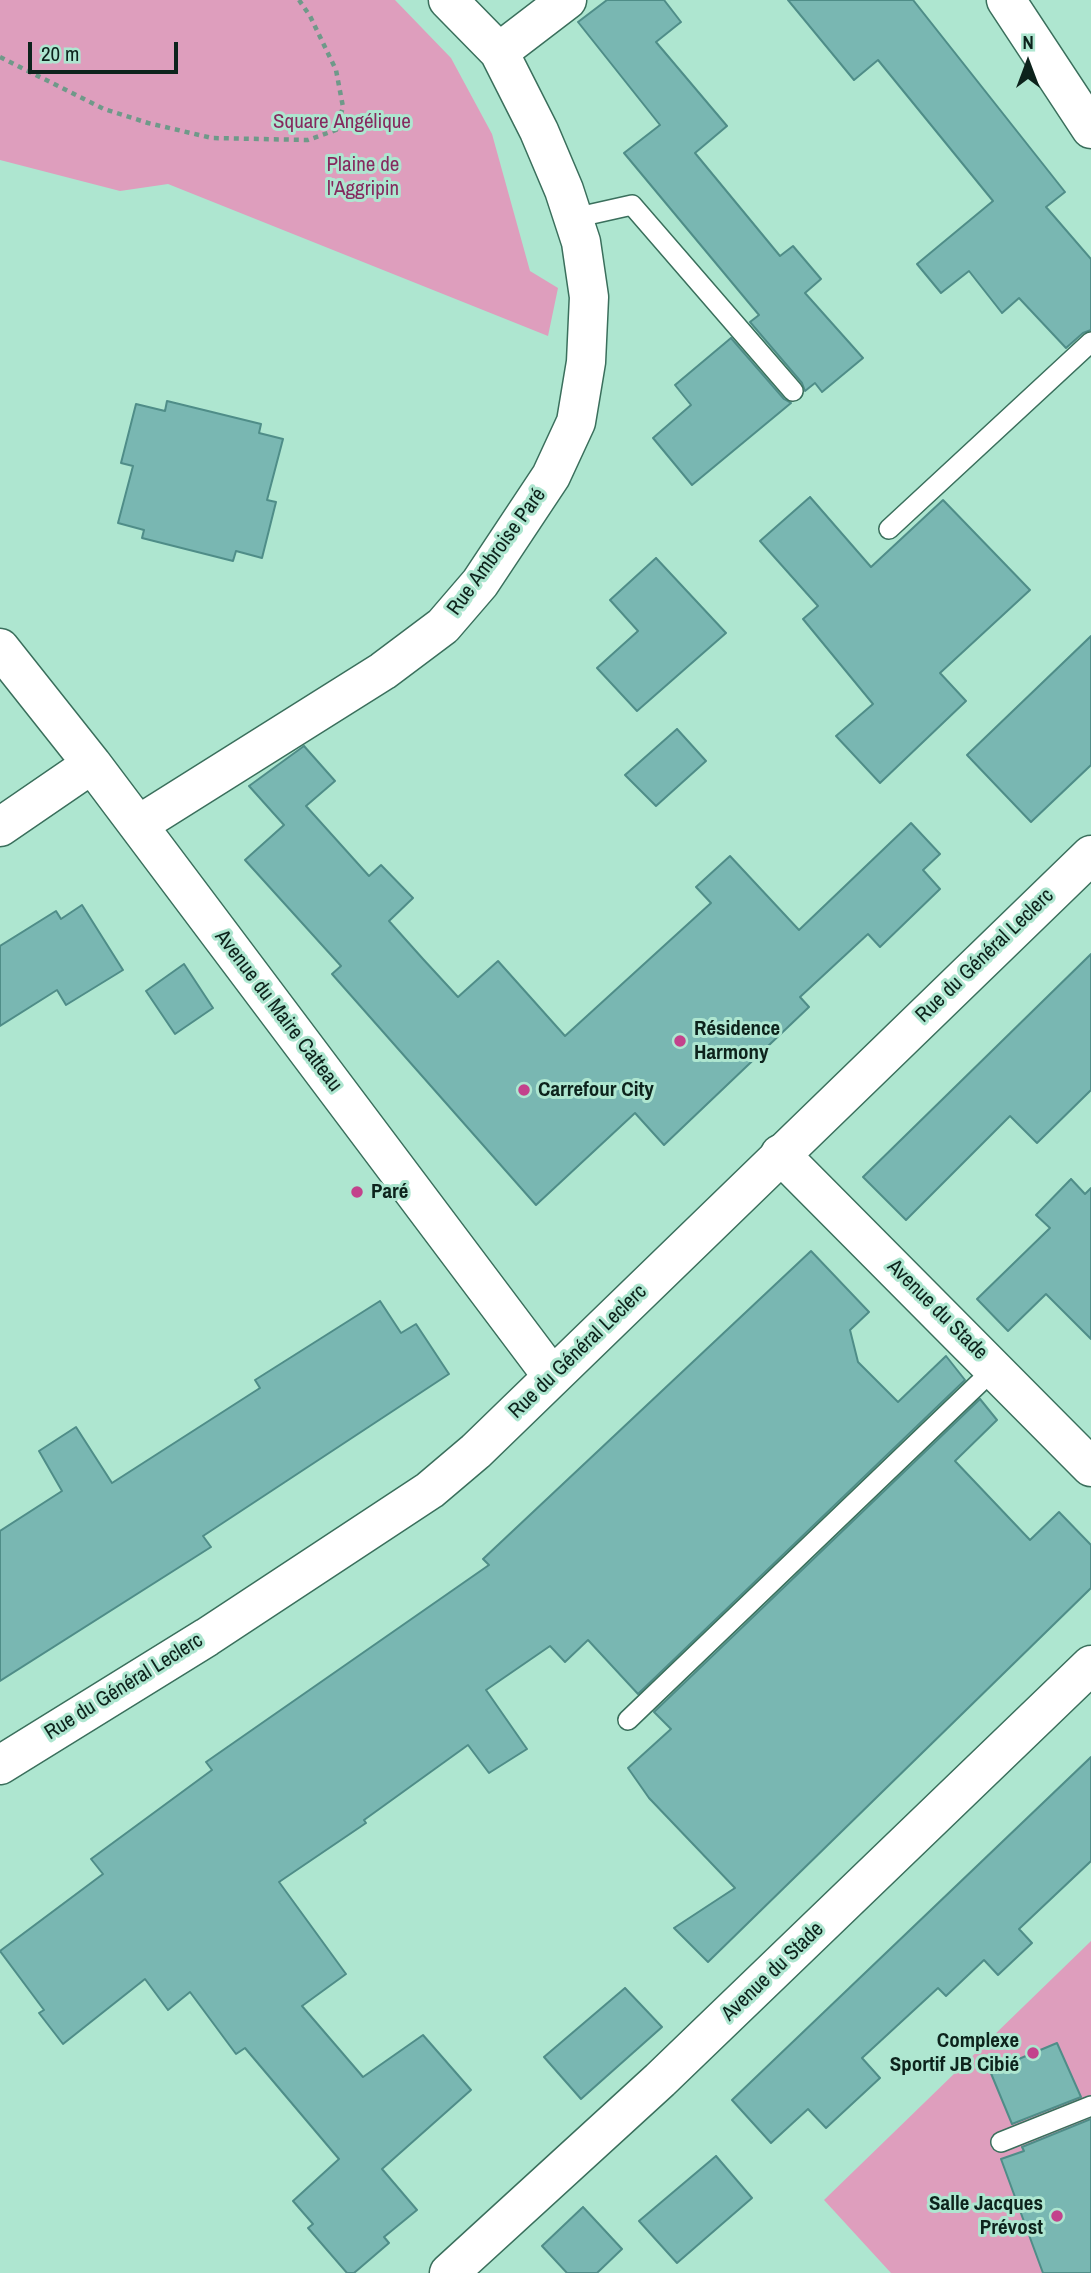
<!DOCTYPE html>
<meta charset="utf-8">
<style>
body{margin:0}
#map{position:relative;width:1091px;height:2273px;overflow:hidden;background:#aee6d0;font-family:"Archivo Narrow",sans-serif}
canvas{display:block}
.north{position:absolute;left:993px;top:28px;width:70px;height:70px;-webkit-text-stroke:5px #aee6d0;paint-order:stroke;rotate:0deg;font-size:19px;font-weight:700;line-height:28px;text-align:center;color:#0d231c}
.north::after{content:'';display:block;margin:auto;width:24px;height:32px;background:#0d231c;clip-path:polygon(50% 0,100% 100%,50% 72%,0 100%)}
.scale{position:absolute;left:28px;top:42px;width:150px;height:32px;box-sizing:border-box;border:4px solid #0d231c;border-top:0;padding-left:9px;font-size:21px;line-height:24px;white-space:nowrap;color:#0d231c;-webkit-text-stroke:5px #aee6d0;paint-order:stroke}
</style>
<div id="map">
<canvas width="1091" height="2273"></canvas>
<div class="north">N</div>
<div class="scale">20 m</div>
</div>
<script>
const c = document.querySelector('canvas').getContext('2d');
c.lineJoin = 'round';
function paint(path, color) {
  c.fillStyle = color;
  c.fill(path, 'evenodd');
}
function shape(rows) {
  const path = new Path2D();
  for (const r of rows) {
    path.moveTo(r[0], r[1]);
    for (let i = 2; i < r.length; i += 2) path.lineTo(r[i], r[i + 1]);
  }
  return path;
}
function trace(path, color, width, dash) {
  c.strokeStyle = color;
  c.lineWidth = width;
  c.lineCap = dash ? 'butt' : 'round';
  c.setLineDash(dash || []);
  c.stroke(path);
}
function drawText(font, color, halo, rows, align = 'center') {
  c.font = font + ' "Archivo Narrow",sans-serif';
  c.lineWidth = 6;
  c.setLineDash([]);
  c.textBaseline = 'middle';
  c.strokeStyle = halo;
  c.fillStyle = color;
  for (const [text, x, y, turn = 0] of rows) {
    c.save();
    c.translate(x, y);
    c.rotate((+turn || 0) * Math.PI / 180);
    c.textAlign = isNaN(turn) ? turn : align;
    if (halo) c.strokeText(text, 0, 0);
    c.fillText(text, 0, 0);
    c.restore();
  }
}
const green = shape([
 [0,0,395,0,451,58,492,134,530,271,558,288,548,336,168,184,120,191,0,160],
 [1091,1941,1091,2273,891,2273,824,2200]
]);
const building = shape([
 [607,0,664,0,681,22,656,42,727,126,695,153,780,256,793,246,821,279,805,293,863,358,822,392,815,383,805,391,802,383,750,322,759,315,624,153,660,125,578,22,607,0],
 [788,0,913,0,1065,192,1046,207,1091,259,1091,330,1083,333,1066,348,1019,298,1002,313,969,271,941,293,917,264,993,201,878,60,854,80,788,0],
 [731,338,784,399,791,403,692,485,653,438,691,405,675,385,731,338],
 [167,401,261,424,259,433,283,439,267,500,276,502,262,558,236,551,233,561,142,538,144,530,118,523,133,466,121,463,136,404,165,411,167,401],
 [810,497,871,567,943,500,1030,590,940,673,966,701,880,783,836,736,873,704,803,619,818,606,760,541,810,497],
 [656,558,726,633,637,711,597,668,638,631,610,600,656,558],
 [1091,636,1091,765,1031,822,967,755,1091,636],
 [677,729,706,761,656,806,625,775,677,729],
 [304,746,335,781,306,806,369,876,381,865,413,898,389,921,423,959,458,997,498,961,565,1036,711,903,696,887,730,856,799,930,911,823,940,854,923,870,940,889,880,947,868,934,800,997,809,1007,664,1145,635,1113,536,1205,332,974,341,966,245,860,284,825,249,786,304,746],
 [82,905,123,970,66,1005,57,990,0,1026,0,946,56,911,61,919,82,905],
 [1091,954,1091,1090,1037,1143,1010,1116,906,1220,863,1177,1091,954],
 [184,964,213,1008,175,1034,146,991,184,964],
 [1071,1179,1085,1194,1091,1188,1091,1339,1046,1294,1008,1331,977,1299,1050,1228,1036,1215,1071,1179],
 [811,1251,869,1312,850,1330,858,1362,898,1402,946,1356,965,1380,638,1694,588,1640,565,1662,550,1646,486,1690,527,1749,489,1773,468,1745,364,1820,366,1823,279,1882,346,1974,302,2006,363,2077,423,2035,471,2090,382,2169,417,2210,384,2237,389,2243,354,2273,347,2273,308,2228,313,2224,293,2201,339,2159,245,2048,236,2054,190,1992,168,2010,145,1979,63,2044,39,2013,44,2010,0,1951,103,1874,91,1859,212,1770,206,1762,489,1565,483,1559,811,1251],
 [380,1301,401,1333,416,1324,449,1374,203,1536,211,1547,0,1681,0,1531,62,1491,39,1451,76,1427,112,1483,260,1388,255,1380,380,1301],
 [980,1399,997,1420,955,1461,1030,1540,1059,1512,1091,1545,1091,1588,708,1962,674,1928,735,1888,649,1798,628,1768,671,1729,654,1712,980,1399],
 [1091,1757,1091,1861,1019,1929,1032,1943,998,1975,984,1960,946,1996,938,1988,862,2058,880,2078,826,2128,808,2109,771,2143,732,2100,1091,1757],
 [625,1988,662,2027,581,2099,544,2057,625,1988],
 [1057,2043,1081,2097,1012,2124,990,2071,1057,2043],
 [1091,2119,1091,2273,1043,2273,1001,2159,1024,2151,1022,2147,1091,2119],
 [716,2156,752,2198,677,2263,639,2221,716,2156],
 [583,2207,622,2249,597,2273,567,2273,542,2246,583,2207]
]);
const path = shape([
 [0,57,104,109,148,123,212,138,308,140,336,130,343,107,336,70,310,16,299,0]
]);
const service = shape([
 [574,218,632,205,793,391],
 [889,529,1091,342],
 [628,1720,995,1368],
 [1001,2142,1091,2106]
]);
const minor = shape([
 [448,0,499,52,567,0],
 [1006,0,1091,129],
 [0,648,92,764,552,1376],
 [138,825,383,671,443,626,480,583,551,476,576,422,586,362,589,297,581,242,564,190,539,131,499,52],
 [0,827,92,764],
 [780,1154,1091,1467],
 [449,2273,660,2080,1091,1665]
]);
const tertiary = shape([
 [0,1765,207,1637,430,1490,476,1451,1091,855]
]);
const markers = [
 [680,1041,7,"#c3428c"],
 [524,1090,7,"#c3428c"],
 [357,1192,7,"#c3428c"],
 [1033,2053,7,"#c3428c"],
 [1057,2216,7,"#c3428c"]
];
const parkNames = [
 ["Square Angélique",342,122],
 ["Plaine de",363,165],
 ["l'Aggripin",363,189]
];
const streetNames = [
 ["Rue Ambroise Paré",497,552,-54],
 ["Rue du Général Leclerc",985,956,-44],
 ["Avenue du Maire Catteau",278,1011,53],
 ["Avenue du Stade",937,1310,45],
 ["Rue du Général Leclerc",578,1352,-44],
 ["Rue du Général Leclerc",124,1687,-32],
 ["Avenue du Stade",773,1972,-44]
];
const poiNames = [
 ["Résidence",694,1029],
 ["Harmony",694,1053],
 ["Carrefour City",538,1090],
 ["Paré",371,1192],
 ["Complexe",1019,2041,"right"],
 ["Sportif JB Cibié",1019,2065,"right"],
 ["Salle Jacques",1043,2204,"right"],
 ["Prévost",1043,2228,"right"]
];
paint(green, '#de9ebd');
paint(building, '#79b7b2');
trace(building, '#4f8d88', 2);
trace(service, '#3a6f5c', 22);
trace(minor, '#3a6f5c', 41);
trace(tertiary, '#3a6f5c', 41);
trace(path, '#6f9989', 4.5, [5, 5]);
trace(service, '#fff', 19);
trace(minor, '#fff', 38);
trace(tertiary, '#fff', 38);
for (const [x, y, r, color] of markers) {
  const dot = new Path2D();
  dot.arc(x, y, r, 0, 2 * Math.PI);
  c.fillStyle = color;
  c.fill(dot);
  trace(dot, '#aee6d0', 2.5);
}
drawText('21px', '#85295e', '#aee6d0', parkNames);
drawText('21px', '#0d231c', '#aee6d0', streetNames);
drawText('bold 21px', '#0d231c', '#aee6d0', poiNames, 'left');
</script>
